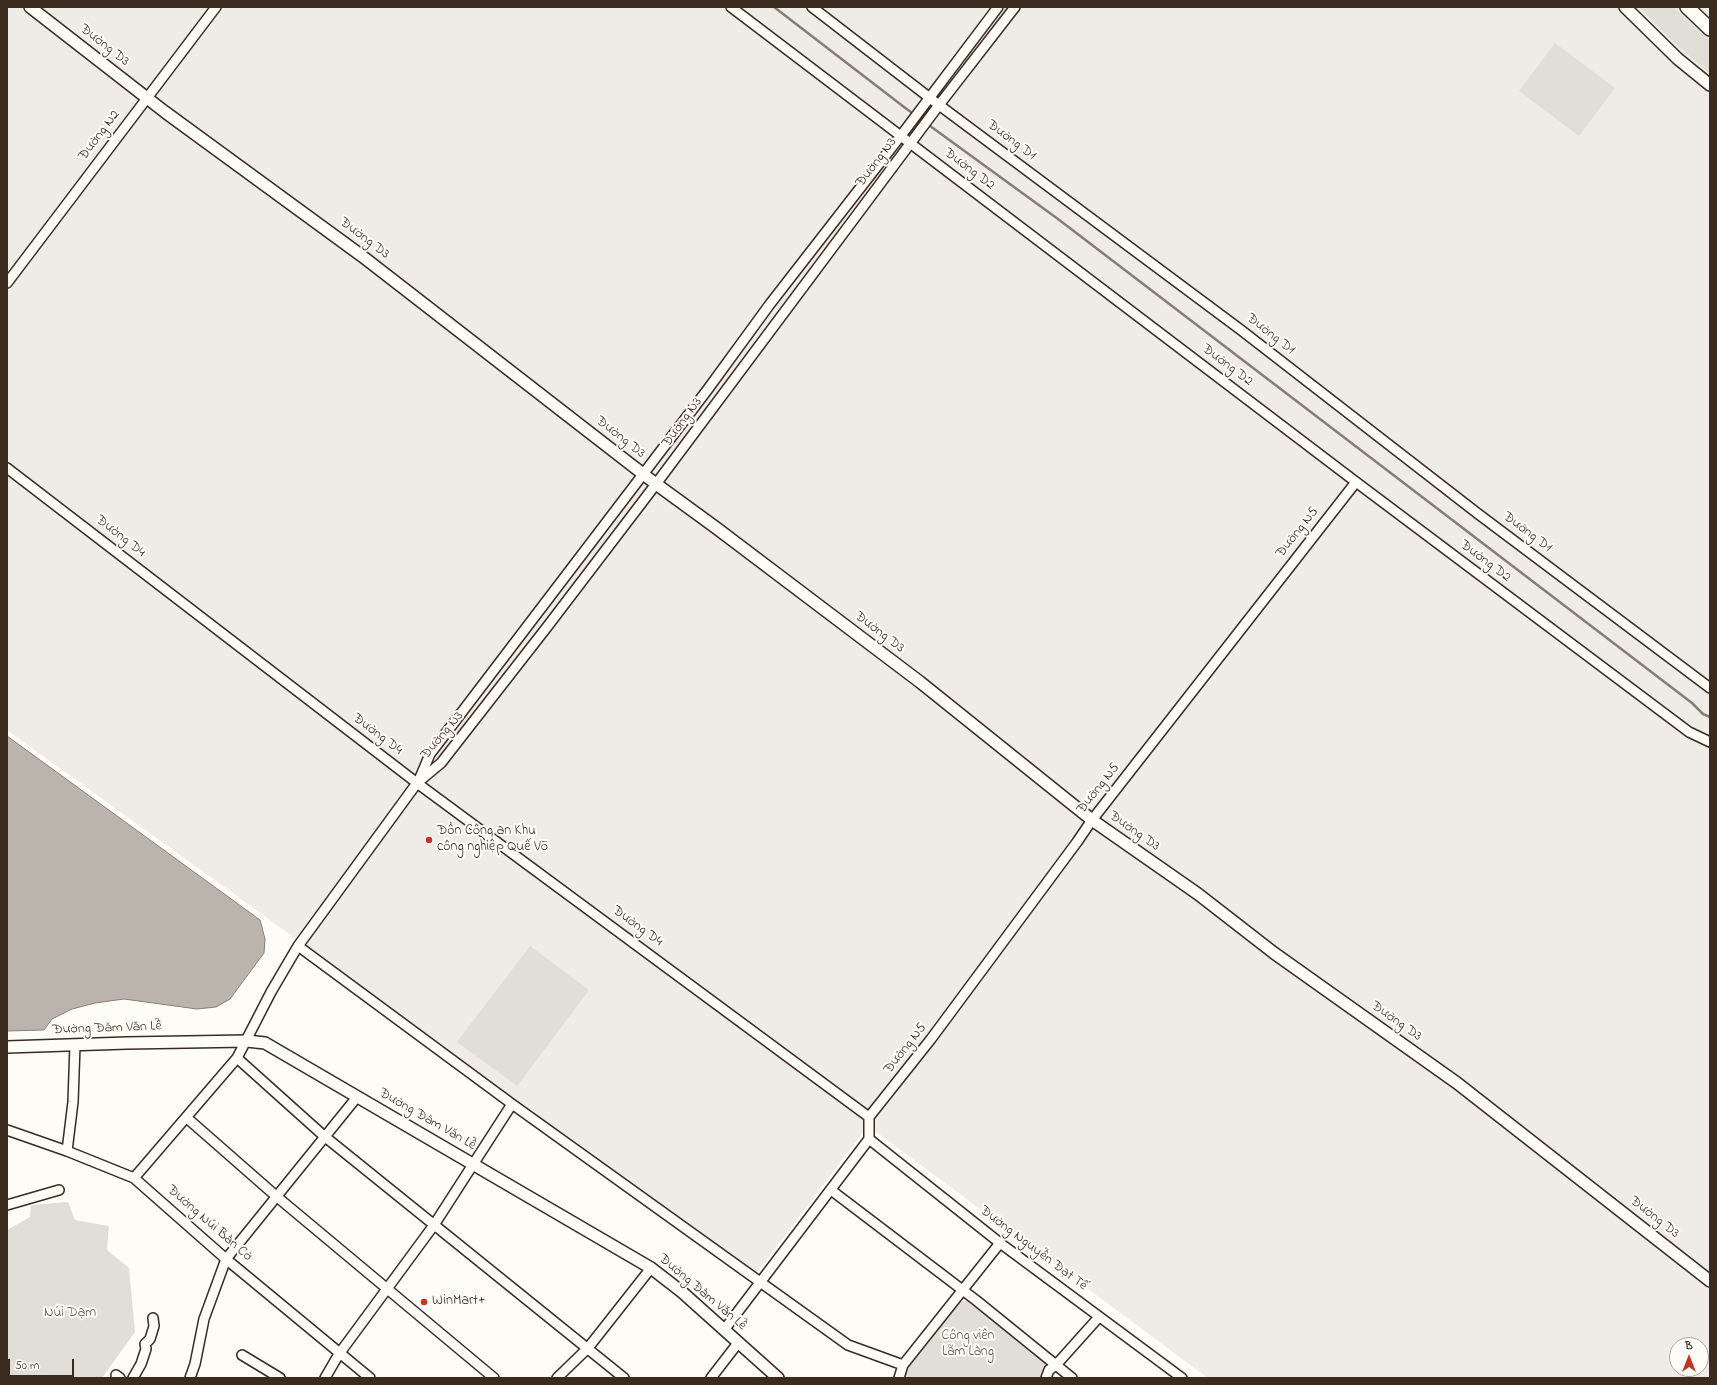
<!DOCTYPE html>
<meta charset="utf-8">
<style>
body{margin:0}
#map{position:relative;width:1717px;height:1385px;overflow:hidden;background:#fdfcf7;font-family:"Indie Flower",sans-serif}
canvas{display:block}
.frame{position:absolute;inset:0;border:8px solid #3b2a1e;pointer-events:none}
.north{position:absolute;left:1669px;top:1337px;width:40px;height:40px;box-sizing:border-box;background:#fdfcf7;border:1px solid #afa8a0;border-radius:50%;rotate:0deg;font-size:11px;font-weight:700;line-height:16px;text-align:center;color:#3b2a1e}
.north::after{content:'';display:block;margin:auto;width:14px;height:18px;background:#c8321e;clip-path:polygon(50% 0,100% 100%,50% 72%,0 100%)}
.scale{position:absolute;left:8px;top:1359px;width:66px;height:18px;box-sizing:border-box;border:2px solid #3b2a1e;border-top:0;padding-left:5px;font-size:12px;line-height:14px;white-space:nowrap;color:#3b2a1e;-webkit-text-stroke:3px #fdfcf7;paint-order:stroke}
</style>
<div id="map">
<canvas width="1717" height="1385"></canvas>
<div class="frame"></div>
<div class="north">B</div>
<div class="scale">50 m</div>
</div>
<script>
const c = document.querySelector('canvas').getContext('2d');
c.lineJoin = 'round';
function paint(path, color) {
  c.fillStyle = color;
  c.fill(path, 'evenodd');
}
function shape(rows) {
  const path = new Path2D();
  for (const r of rows) {
    path.moveTo(r[0], r[1]);
    for (let i = 2; i < r.length; i += 2) path.lineTo(r[i], r[i + 1]);
  }
  return path;
}
function trace(path, color, width, dash) {
  c.strokeStyle = color;
  c.lineWidth = width;
  c.lineCap = dash ? 'butt' : 'round';
  c.setLineDash(dash || []);
  c.stroke(path);
}
function drawText(font, color, halo, rows, align = 'center') {
  c.font = font + ' "Indie Flower",sans-serif';
  c.lineWidth = 4;
  c.setLineDash([]);
  c.textBaseline = 'middle';
  c.strokeStyle = halo;
  c.fillStyle = color;
  for (const [text, x, y, turn = 0] of rows) {
    c.save();
    c.translate(x, y);
    c.rotate((+turn || 0) * Math.PI / 180);
    c.textAlign = isNaN(turn) ? turn : align;
    if (halo) c.strokeText(text, 0, 0);
    c.fillText(text, 0, 0);
    c.restore();
  }
}
const built = shape([
 [7,7,1710,7,1710,1378,1208,1378,868,1126,752,1279,317,954,7,730],
 [1677,1345,1701,1345,1701,1369,1677,1369]
]);
const green = shape([
 [1003,7,1011,7,968,62,964,61,965,57],
 [1639,7,1673,7,1710,41,1710,74,1669,38],
 [1555,43,1615,88,1579,136,1519,91],
 [530,946,589,990,517,1086,457,1042],
 [68,1202,75,1220,109,1226,107,1250,129,1268,135,1332,102,1378,7,1378,7,1230,30,1217,31,1205],
 [962,1301,967,1301,971,1304,1046,1362,1041,1378,903,1378,908,1368,950,1313,958,1303]
]);
const water = shape([
 [7,736,260,920,265,939,264,953,230,999,216,1007,197,1009,124,999,95,1003,72,1009,52,1019,44,1030,7,1031,7,736]
]);
const stream = shape([
 [774,7,904,107,1058,219,1692,703,1703,714,1710,717]
]);
const minor = shape([
 [731,7,1356,482,1689,732,1710,742],
 [812,7,939,105,1241,330,1477,513,1710,688],
 [7,283,216,7],
 [7,468,417,783,869,1117],
 [419,780,430,754,708,389,770,304,906,129,998,7],
 [298,946,512,1104,848,1345,903,1365],
 [237,1058,324,1136,624,1378],
 [869,1117,931,1039,1077,842,1092,820,1356,482],
 [187,1118,276,1196,494,1378],
 [7,1130,67,1151,134,1178,226,1259,370,1378],
 [869,1139,1000,1243,1182,1378],
 [67,1151,73,1102,75,1045],
 [134,1178,237,1058,271,992,298,946,417,783,441,763,547,627,656,484,939,105,1015,7],
 [831,1190,977,1301,1072,1378],
 [7,1205,59,1190],
 [724,1330,869,1139,869,1117],
 [242,1355,280,1378],
 [116,1375,120,1378],
 [133,1378,141,1364,146,1349,145,1344,150,1339,154,1326,153,1318],
 [190,1378,195,1364,204,1319,226,1259,357,1097],
 [325,1378,339,1354,434,1225,512,1104],
 [557,1378,588,1348,651,1268],
 [711,1378,738,1343],
 [899,1378,903,1365,1000,1243],
 [1046,1378,1049,1370,1056,1365,1099,1317]
]);
const major = shape([
 [30,7,165,112,362,256,656,484,715,527,920,682,1092,820,1198,894,1274,953,1457,1083,1710,1281],
 [1625,7,1678,59,1710,85],
 [7,1047,127,1043,247,1041,265,1043,651,1268,682,1292,778,1378]
]);
const highway = shape([
 [1687,7,1710,29]
]);
const markers = [
 [429,840,4,"#c8321e"],
 [424,1302,4,"#c8321e"]
];
const streetNames = [
 ["Đường D3",104,46,38],
 ["Đường N2",100,136,-53],
 ["Đường D1",1011,141,37],
 ["Đường N3",877,163,-53],
 ["Đường D2",969,170,37],
 ["Đường D3",364,239,37],
 ["Đường D1",1270,335,38],
 ["Đường D2",1227,366,37],
 ["Đường N3",683,423,-54],
 ["Đường D3",620,438,38],
 ["Đường N5",1298,533,-52],
 ["Đường D1",1527,533,37],
 ["Đường D4",120,537,38],
 ["Đường D2",1485,562,37],
 ["Đường D3",879,633,37],
 ["Đường D4",377,735,37],
 ["Đường N3",443,736,-50],
 ["Đường N5",1099,789,-52],
 ["Đường D3",1134,832,35],
 ["Đường D4",637,927,36],
 ["Đường D3",1396,1022,35],
 ["Đường Đàm Văn Lễ",107,1029,-2],
 ["Đường N5",906,1049,-52],
 ["Đường Đàm Văn Lễ",427,1120,30],
 ["Đường D3",1654,1218,38],
 ["Đường Núi Bàn Cờ",209,1224,41],
 ["Đường Nguyễn Đạt Tế",1033,1249,37],
 ["Đường Đàm Văn Lễ",702,1293,40]
];
const poiNames = [
 ["Đồn Công an Khu",437,832],
 ["công nghiệp Quế Võ",437,848],
 ["WinMart+",432,1302]
];
const parkNames = [
 ["Núi Dạm",70,1314],
 ["Công viên",968,1337],
 ["Lãm Làng",968,1353]
];
paint(built, '#efece7');
paint(green, '#e1ded7');
paint(water, '#bbb4ad');
trace(water, '#887d74', 1);
trace(stream, '#887d74', 2.5);
trace(minor, '#3b2a1e', 12);
trace(major, '#3b2a1e', 14);
trace(highway, '#3b2a1e', 16);
trace(minor, '#fdfcf7', 9);
trace(major, '#fdfcf7', 11);
trace(highway, '#fdfcf7', 13);
for (const [x, y, r, color] of markers) {
  const dot = new Path2D();
  dot.arc(x, y, r, 0, 2 * Math.PI);
  c.fillStyle = color;
  c.fill(dot);
  trace(dot, '#fdfcf7', 1.5);
}
drawText('14px', '#3b2a1e', '#fdfcf7', streetNames);
drawText('14px', '#3b2a1e', '#fdfcf7', poiNames, 'left');
drawText('14px', '#64574c', '#fdfcf7', parkNames);
</script>
